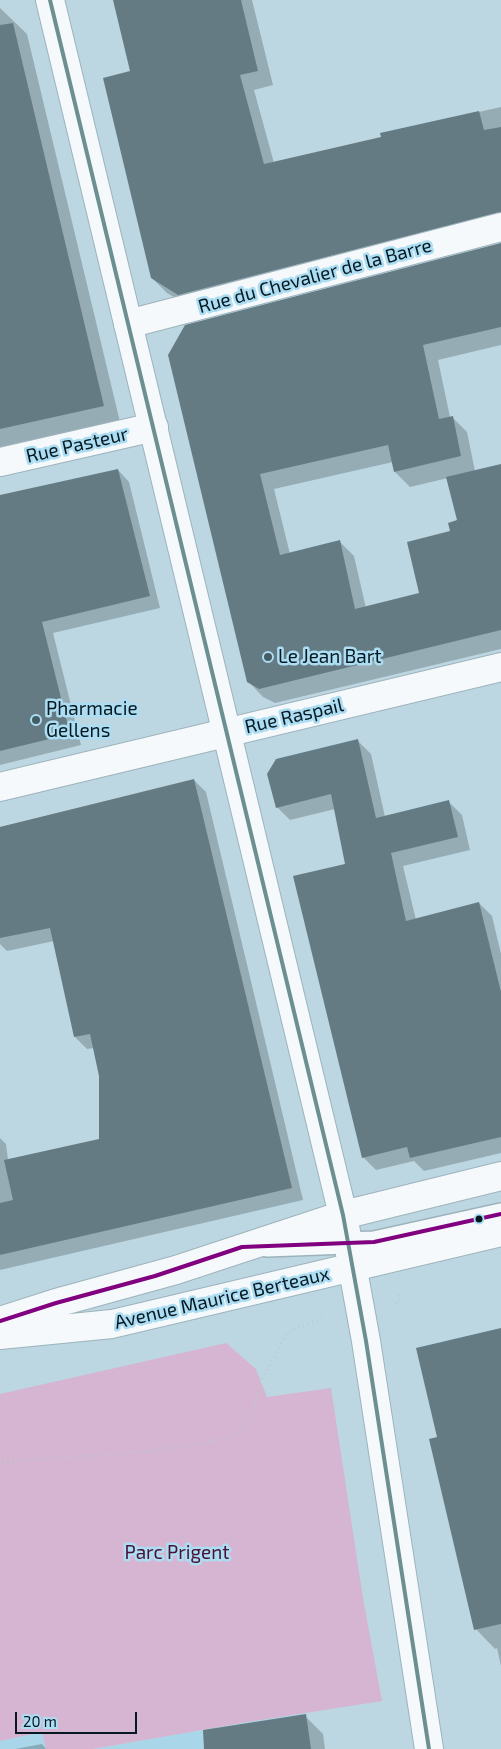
<!DOCTYPE html>
<style>
body{margin:0}
#map{position:relative;width:501px;height:1749px;overflow:hidden;background:#bcd7e2;font-family:"Exo 2",sans-serif}
canvas{display:block}
.scale{position:absolute;left:15px;top:1712px;width:122px;height:22px;box-sizing:border-box;border:2px solid #061921;border-top:0;padding-left:6px;font-size:15px;line-height:18px;white-space:nowrap;color:#061921;-webkit-text-stroke:4px #acddf2;paint-order:stroke}
</style>
<div id="map">
<canvas width="501" height="1749"></canvas>
<div class="scale">20 m</div>
</div>
<script>
const c = document.querySelector('canvas').getContext('2d');
c.lineJoin = 'round';
function paint(path, color) {
  c.fillStyle = color;
  c.fill(path, 'evenodd');
}
function shape(rows) {
  const path = new Path2D();
  for (const r of rows) {
    path.moveTo(r[0], r[1]);
    for (let i = 2; i < r.length; i += 2) path.lineTo(r[i], r[i + 1]);
  }
  return path;
}
function trace(path, color, width, dash) {
  c.strokeStyle = color;
  c.lineWidth = width;
  c.lineCap = dash ? 'butt' : 'round';
  c.setLineDash(dash || []);
  c.stroke(path);
}
function drawText(font, color, halo, rows, align = 'center') {
  c.font = font + ' "Exo 2",sans-serif';
  c.lineWidth = 5;
  c.setLineDash([]);
  c.textBaseline = 'middle';
  c.strokeStyle = halo;
  c.fillStyle = color;
  for (const [text, x, y, turn = 0] of rows) {
    c.save();
    c.translate(x, y);
    c.rotate((+turn || 0) * Math.PI / 180);
    c.textAlign = isNaN(turn) ? turn : align;
    if (halo) c.strokeText(text, 0, 0);
    c.fillText(text, 0, 0);
    c.restore();
  }
}
const built = shape([
 [306,1713,311,1749,93,1749,248,1722],
 [43,1732,46,1749,0,1749,0,1741]
]);
const green = shape([
 [226,1343,256,1369,267,1397,331,1388,363,1598,382,1701,248,1722,93,1749,46,1749,42,1732,0,1741,0,1394]
]);
const shadow = shape([
 [115,0,252,0,273,85,254,90,274,163,383,138,381,134,501,107,501,229,194,309,167,293,152,278,131,72],
 [0,8,27,34,120,422,0,449],
 [501,244,501,345,438,360,450,417,452,417,467,432,475,471,501,465,501,649,275,703,263,697,248,681,169,355],
 [393,462,395,472,410,487,448,478,458,521,421,594,366,608,354,556,339,541,290,554,274,489],
 [118,470,129,482,160,608,53,633,81,745,0,765,0,497],
 [358,741,371,754,385,817,449,802,462,815,470,850,403,866,416,920,479,903,492,916,501,954,501,1153,424,1171,414,1161,376,1170,363,1157,346,865,335,809,290,820,277,807],
 [194,780,206,792,303,1200,0,1270,0,1138,6,1144,8,1160,100,1140,100,1076,94,1048,87,1049,75,1037,54,941,7,951,0,944,0,827],
 [501,1330,501,1666,497,1648,495,1649,476,1629,438,1438],
 [305,1716,323,1734,325,1749,257,1749],
 [42,1744,46,1749,15,1749]
]);
const building = shape([
 [113,0,241,0,258,71,240,75,264,164,381,137,380,133,479,111,484,130,501,127,501,212,178,295,151,278,103,78,130,71],
 [13,23,104,406,0,429,0,25],
 [501,243,501,327,423,345,439,419,453,416,461,456,394,472,388,445,260,474,280,555,340,540,355,609,419,593,407,542,450,531,448,523,457,520,446,477,501,464,501,630,259,689,247,682,168,355,185,325],
 [118,469,150,596,42,622,70,734,0,751,0,495],
 [358,739,376,818,449,800,458,837,391,853,406,921,479,902,501,992,501,1137,410,1158,407,1147,362,1158,293,876,345,864,331,794,276,808,267,774,276,759],
 [194,779,292,1188,0,1255,0,1203,13,1200,4,1160,99,1139,99,1076,90,1034,74,1037,50,928,0,938,0,827],
 [501,1328,501,1624,474,1630,429,1439,437,1437,416,1348],
 [306,1714,311,1749,204,1749,203,1730]
]);
const path = shape([
 [396,1303,400,1302,399,1293],
 [0,1462,152,1451,225,1439,240,1430,254,1408,261,1381,287,1333,326,1316]
]);
const lane = shape([
 [267,1246,374,1242,501,1214]
]);
const street = shape([
 [128,324,501,227],
 [0,462,154,427],
 [0,787,501,667]
]);
const secondary = shape([
 [50,0,343,1215,366,1341,429,1749],
 [0,1321,56,1303,176,1270,343,1215,501,1176],
 [0,1335,112,1324,501,1232]
]);
const bus1 = shape([
 [50,0,343,1215,366,1341,429,1749]
]);
const bus2 = shape([
 [0,1321,56,1303,155,1276,242,1247,374,1242,501,1214]
]);
const markers = [
 [268,657,5,"#465c65"],
 [36,720,5,"#465c65"],
 [479,1219,4.5,"#061921"]
];
const streetNames = [
 ["Rue du Chevalier de la Barre",315,276,-15],
 ["Rue Pasteur",77,445,-13],
 ["Rue Raspail",294,716,-13],
 ["Avenue Maurice Berteaux",222,1298,-13]
];
const poiNames = [
 ["Le Jean Bart",278,657],
 ["Pharmacie",46,709],
 ["Gellens",46,731]
];
const parkNames = [
 ["Parc Prigent",177,1553]
];
paint(built, '#aad6e9');
paint(green, '#d5b5d1');
paint(shadow, '#0003');
paint(building, '#657b83');
trace(lane, '#9db3bc', 24);
trace(street, '#9db3bc', 30);
trace(secondary, '#9db3bc', 30);
trace(path, '#c1c9cd', 3, [1, 4]);
trace(lane, '#f5f9fb', 21);
trace(street, '#f5f9fb', 28);
trace(secondary, '#f5f9fb', 28);
trace(bus1, '#6c9092', 4);
trace(bus2, '#81007f', 4);
for (const [x, y, r, color] of markers) {
  const dot = new Path2D();
  dot.arc(x, y, r, 0, 2 * Math.PI);
  c.fillStyle = color;
  c.fill(dot);
  trace(dot, '#acddf2', 2);
}
drawText('19px', '#061921', '#acddf2', streetNames);
drawText('19px', '#061921', '#acddf2', poiNames, 'left');
drawText('19px', '#481033', '#acddf2', parkNames);
</script>
